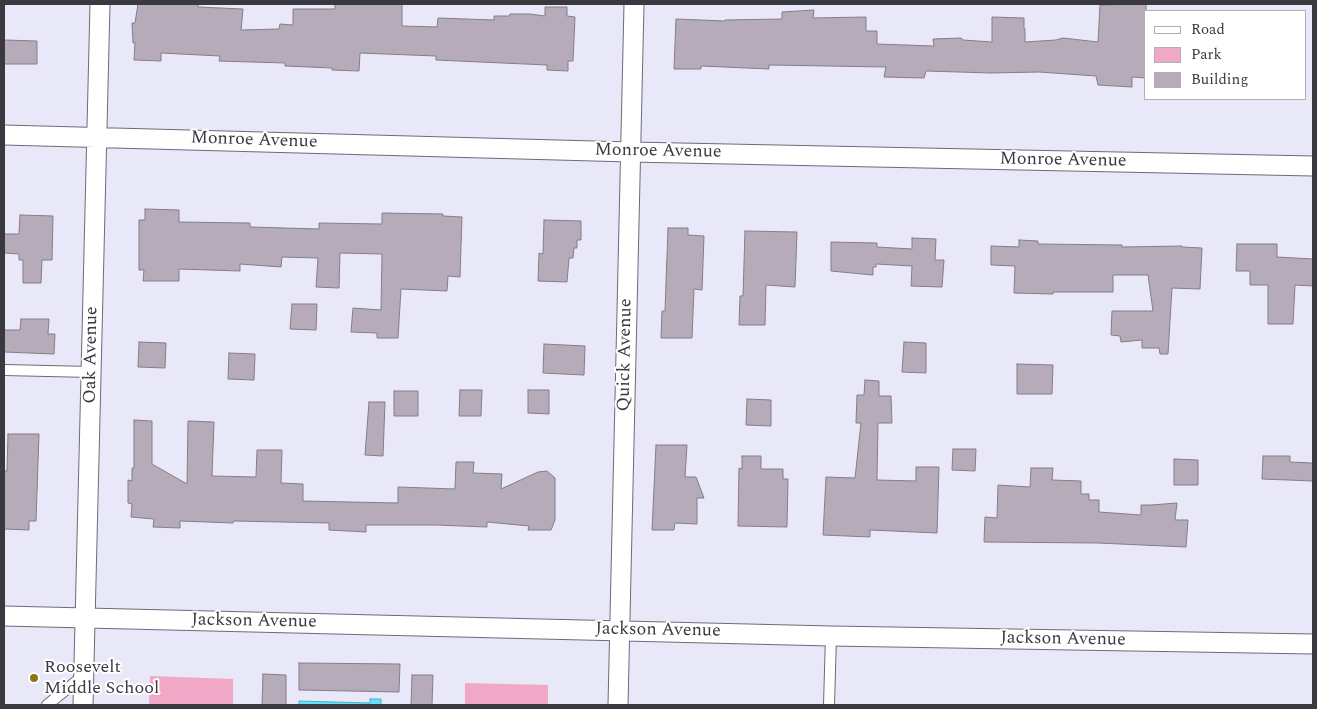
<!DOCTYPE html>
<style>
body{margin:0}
#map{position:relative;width:1317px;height:709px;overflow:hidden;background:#e8e8f8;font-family:Spectral,serif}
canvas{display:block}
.frame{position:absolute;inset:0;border:5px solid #39393f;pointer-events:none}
.legend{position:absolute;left:1144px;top:10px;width:162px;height:90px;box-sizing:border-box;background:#fff;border:1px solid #b0b0b2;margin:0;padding:6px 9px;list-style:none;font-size:15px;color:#39393f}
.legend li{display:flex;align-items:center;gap:10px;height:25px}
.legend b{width:25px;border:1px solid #b0b0b2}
</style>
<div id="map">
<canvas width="1317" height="709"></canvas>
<div class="frame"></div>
<ul class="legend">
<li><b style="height:6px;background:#fff"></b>Road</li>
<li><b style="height:14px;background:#f1a7c6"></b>Park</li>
<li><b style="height:14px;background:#b6acb9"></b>Building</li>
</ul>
</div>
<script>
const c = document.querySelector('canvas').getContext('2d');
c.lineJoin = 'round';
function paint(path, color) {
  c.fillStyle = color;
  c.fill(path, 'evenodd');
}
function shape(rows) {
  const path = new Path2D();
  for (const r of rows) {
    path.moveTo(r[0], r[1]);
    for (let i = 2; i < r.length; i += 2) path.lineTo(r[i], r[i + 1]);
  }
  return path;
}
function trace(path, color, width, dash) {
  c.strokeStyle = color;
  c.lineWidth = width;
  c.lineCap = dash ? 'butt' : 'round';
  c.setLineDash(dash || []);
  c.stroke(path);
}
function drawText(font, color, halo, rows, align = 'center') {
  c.font = font + ' Spectral,serif';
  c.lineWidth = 4;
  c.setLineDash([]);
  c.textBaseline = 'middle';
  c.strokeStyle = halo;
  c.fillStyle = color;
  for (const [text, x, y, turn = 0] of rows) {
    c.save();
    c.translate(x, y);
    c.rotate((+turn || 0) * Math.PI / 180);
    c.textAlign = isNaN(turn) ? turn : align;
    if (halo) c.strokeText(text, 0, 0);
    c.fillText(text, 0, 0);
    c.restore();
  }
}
const green = shape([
 [150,676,233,679,233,705,149,705],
 [465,683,548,685,548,705,465,705]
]);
const water = shape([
 [370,699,381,699,381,705,299,705,299,701,370,703,370,699]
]);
const building = shape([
 [138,4,198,4,198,7,243,9,241,30,279,29,280,24,293,25,293,9,335,9,335,4,402,4,402,26,437,27,438,18,494,20,494,16,509,16,510,14,530,14,545,16,545,7,567,7,567,16,575,17,573,61,568,61,568,71,547,70,547,65,436,60,436,56,360,53,359,71,332,70,332,68,285,66,285,63,219,61,220,56,161,53,161,61,134,60,135,43,133,43,132,23,135,23,138,4],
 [1146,4,1146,78,1132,77,1132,87,1098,85,1096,76,1039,72,991,73,926,71,924,78,884,77,886,67,769,65,769,69,701,66,701,69,674,69,676,19,725,21,725,20,782,19,782,12,814,10,813,18,866,17,866,31,877,31,877,44,934,46,933,39,961,38,963,40,992,42,992,17,1024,18,1024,28,1025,29,1025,42,1056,40,1063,38,1098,42,1100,5,1146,4],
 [4,40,37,41,37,64,4,64,4,40],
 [145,209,179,210,179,222,250,223,250,227,319,229,319,223,382,224,382,213,443,214,443,216,462,217,460,277,448,276,447,291,401,289,398,338,377,338,377,333,351,332,353,308,381,310,382,254,340,253,339,288,316,287,318,258,282,257,281,267,240,264,240,271,179,269,179,281,143,281,144,270,139,270,139,220,145,220,145,209],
 [20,215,53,216,52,260,42,260,41,283,23,283,23,260,19,260,19,254,4,253,4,234,19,234,20,215],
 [544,220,581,221,581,240,577,240,577,248,574,248,573,258,569,258,567,282,538,281,539,253,543,254,544,220],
 [668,228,688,228,688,235,704,236,702,290,694,289,692,338,661,338,662,311,665,311,668,228],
 [745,231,797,232,795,287,766,285,765,325,739,325,740,296,743,296,745,231],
 [912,238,936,239,935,260,944,260,942,287,911,286,912,266,876,264,876,267,873,267,873,275,831,271,831,242,877,243,877,247,912,249,912,238],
 [1019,240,1038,241,1038,244,1122,245,1122,247,1182,246,1182,247,1202,248,1200,289,1172,288,1168,354,1160,354,1159,348,1142,348,1142,340,1121,342,1120,336,1111,335,1112,311,1153,311,1148,275,1113,275,1113,292,1053,292,1053,294,1014,293,1015,266,991,265,991,246,1019,247,1019,240],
 [1237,244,1277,244,1277,257,1313,259,1313,286,1295,285,1293,324,1268,324,1268,285,1250,285,1250,271,1236,271,1237,244],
 [292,304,317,304,316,330,290,329,292,304],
 [21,319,49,319,48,334,55,334,54,354,4,352,4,330,20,330,21,319],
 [139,342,166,343,165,368,138,367,139,342],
 [904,342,926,343,926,373,902,372,904,342],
 [544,344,585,346,584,375,543,373,544,344],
 [229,353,255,354,254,380,228,379,229,353],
 [1017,364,1053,365,1052,394,1017,394,1017,364],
 [865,380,879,381,879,396,891,396,892,423,878,423,877,480,916,481,916,467,939,467,937,533,870,530,870,537,823,535,826,477,855,478,861,423,856,423,857,395,864,395,865,380],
 [460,390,482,390,481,416,459,416,460,390],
 [528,390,549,390,549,414,528,413,528,390],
 [394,391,418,391,418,416,394,416,394,391],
 [747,399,771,400,771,426,746,425,747,399],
 [369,402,385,402,383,456,365,455,369,402],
 [134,420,152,421,152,464,187,484,188,421,214,422,212,476,256,477,257,450,282,450,281,483,303,484,303,501,398,503,398,487,455,489,456,462,474,462,473,473,502,474,501,489,538,472,547,471,555,478,555,520,551,530,528,530,529,526,487,522,487,527,437,525,366,525,366,532,329,530,329,523,234,521,233,523,180,521,180,528,153,527,154,519,131,517,132,504,128,503,128,480,132,481,132,468,134,468,134,420],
 [8,434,39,434,36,521,29,521,29,530,4,529,4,471,7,471,8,434],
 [656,445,687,445,685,477,696,477,704,498,697,498,697,524,675,523,674,530,652,530,656,445],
 [953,449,976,449,975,471,952,470,953,449],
 [742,456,761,456,761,469,783,469,783,479,788,479,787,527,738,526,739,468,742,469,742,456],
 [1263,456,1290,456,1290,462,1313,463,1313,481,1262,479,1263,456],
 [1174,459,1198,460,1198,485,1174,485,1174,459],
 [1031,468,1053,468,1052,480,1081,481,1081,494,1089,494,1089,500,1099,500,1099,512,1141,515,1141,505,1151,505,1177,503,1175,520,1188,520,1186,547,1098,543,984,542,985,517,997,518,998,485,1030,487,1031,468],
 [299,663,400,664,399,692,299,690,299,663],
 [263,674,286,675,286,705,262,705,263,674],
 [412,675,433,675,432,705,411,705,412,675]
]);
const service = shape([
 [4,370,91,372],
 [47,705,83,676],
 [829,705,831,636]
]);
const minor = shape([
 [4,135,631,152,1313,166],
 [4,616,831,636,1313,644],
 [83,705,100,4],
 [618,705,634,4]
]);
const markers = [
 [34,678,5,"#8a7619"]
];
const streetNames = [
 ["Monroe Avenue",254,141,2],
 ["Monroe Avenue",658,152,1],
 ["Monroe Avenue",1063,161,1],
 ["Oak Avenue",92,355,-89],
 ["Quick Avenue",626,355,-89],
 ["Jackson Avenue",254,622,1],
 ["Jackson Avenue",658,631,1],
 ["Jackson Avenue",1063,640,1]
];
const poiNames = [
 ["Roosevelt",44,668],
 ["Middle School",44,689]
];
paint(green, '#f1a7c6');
paint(water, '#63e0fd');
trace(water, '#56aec4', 1);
paint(building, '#b6acb9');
trace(building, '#867c89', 1);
trace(service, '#6b6b79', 12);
trace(minor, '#6b6b79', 21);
trace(service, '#fff', 10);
trace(minor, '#fff', 19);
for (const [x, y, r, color] of markers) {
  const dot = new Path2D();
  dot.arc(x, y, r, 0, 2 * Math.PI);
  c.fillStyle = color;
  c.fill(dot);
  trace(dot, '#fff', 2);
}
drawText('18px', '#39393f', '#fff', streetNames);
drawText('18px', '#39393f', '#fff', poiNames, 'left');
</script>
